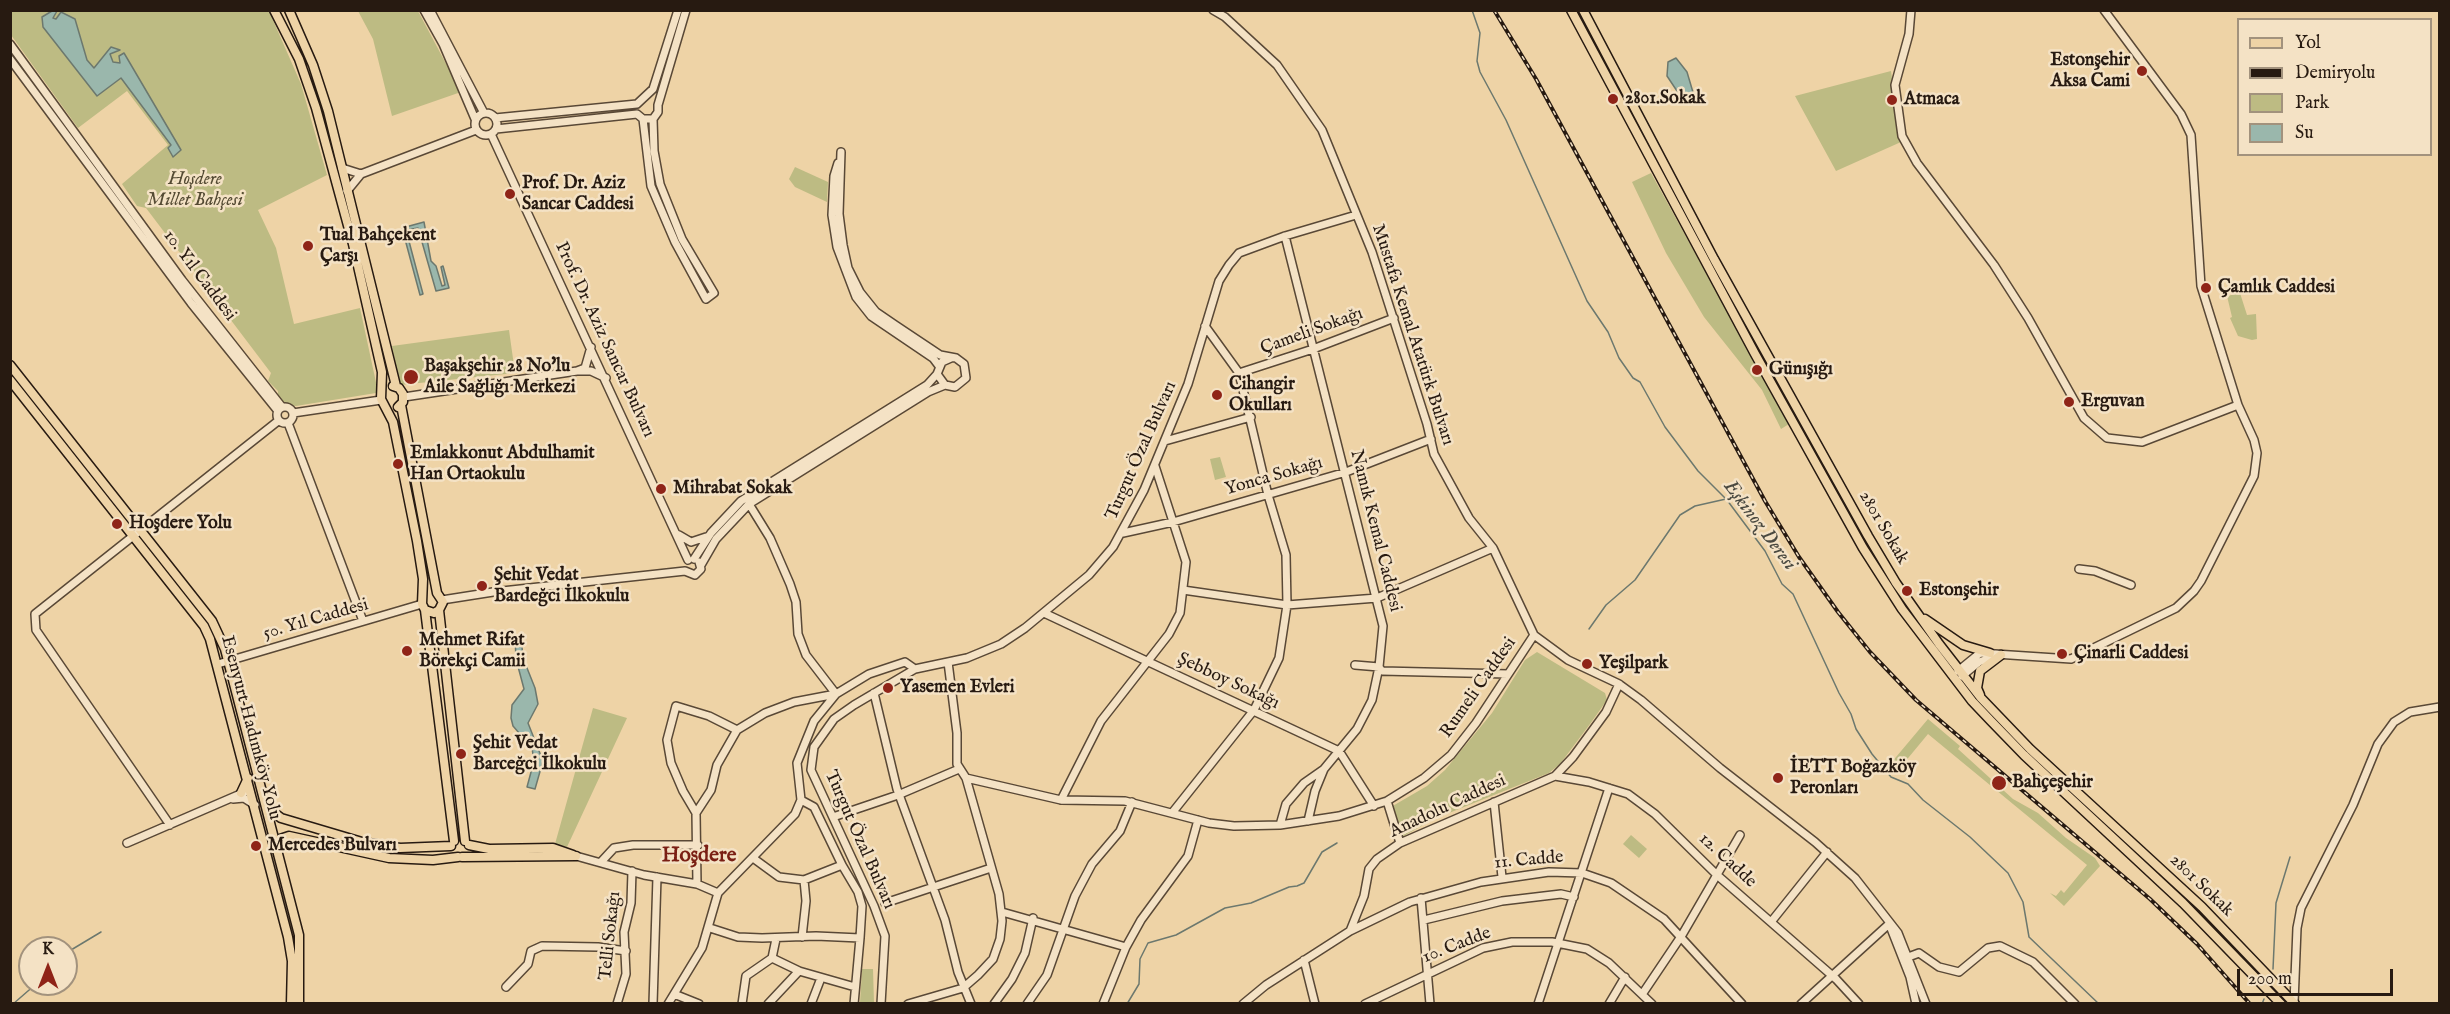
<!DOCTYPE html>
<meta charset="utf-8">
<style>
body{margin:0}
#map{position:relative;width:2450px;height:1014px;overflow:hidden;background:#eed3a6;font-family:"IM FELL English",serif}
canvas{display:block}
.frame{position:absolute;inset:0;border:12px solid #271a11;pointer-events:none}
.legend{position:absolute;left:2237px;top:18px;width:195px;height:138px;box-sizing:border-box;background:#f4e2c5;border:2px solid #a2927d;margin:0;padding:8px 10px;list-style:none;font-size:18px;color:#271a11}
.legend li{display:flex;align-items:center;gap:12px;height:30px}
.legend b{width:30px;border:2px solid #a2927d}
.north{position:absolute;left:18px;top:936px;width:60px;height:60px;box-sizing:border-box;background:#f4e2c5;border:2px solid #a2927d;border-radius:50%;rotate:0deg;font-size:16px;font-weight:700;line-height:24px;text-align:center;color:#271a11}
.north::after{content:'';display:block;margin:auto;width:21px;height:27px;background:#8f2418;clip-path:polygon(50% 0,100% 100%,50% 72%,0 100%)}
.scale{position:absolute;left:2237px;top:969px;width:156px;height:27px;box-sizing:border-box;border:3px solid #271a11;border-top:0;padding-left:8px;font-size:18px;line-height:21px;white-space:nowrap;color:#271a11;-webkit-text-stroke:4px #f4e2c5;paint-order:stroke}
</style>
<div id="map">
<canvas width="2450" height="1014"></canvas>
<div class="frame"></div>
<ul class="legend">
<li><b style="height:8px;background:#eed3a6"></b>Yol</li>
<li><b style="height:8px;background:#271a11"></b>Demiryolu</li>
<li><b style="height:16px;background:#bdbb83"></b>Park</li>
<li><b style="height:16px;background:#9ab7ac"></b>Su</li>
</ul>
<div class="north">K</div>
<div class="scale">200 m</div>
</div>
<script>
const c = document.querySelector('canvas').getContext('2d');
c.lineJoin = 'round';
function paint(path, color) {
  c.fillStyle = color;
  c.fill(path, 'evenodd');
}
function shape(rows) {
  const path = new Path2D();
  for (const r of rows) {
    if (r.length === 3) {
      path.moveTo(r[0] + r[2], r[1]);
      path.arc(r[0], r[1], r[2], 0, 2 * Math.PI);
      continue;
    }
    path.moveTo(r[0], r[1]);
    for (let i = 2; i < r.length; i += 2) path.lineTo(r[i], r[i + 1]);
  }
  return path;
}
function trace(path, color, width, dash) {
  c.strokeStyle = color;
  c.lineWidth = width;
  c.lineCap = dash ? 'butt' : 'round';
  c.setLineDash(dash || []);
  c.stroke(path);
}
function drawText(font, color, halo, rows, align = 'center') {
  c.font = font + ' "IM FELL English",serif';
  c.lineWidth = 5;
  c.setLineDash([]);
  c.textBaseline = 'middle';
  c.strokeStyle = halo;
  c.fillStyle = color;
  for (const [text, x, y, turn = 0] of rows) {
    c.save();
    c.translate(x, y);
    c.rotate((+turn || 0) * Math.PI / 180);
    c.textAlign = isNaN(turn) ? turn : align;
    if (halo) c.strokeText(text, 0, 0);
    c.fillText(text, 0, 0);
    c.restore();
  }
}
const green = shape([
 [10,11,269,11,301,84,327,175,258,210,276,248,294,324,360,308,377,387,376,393,296,406,285,405,278,399,278,391,268,381,271,373,146,208,137,206,122,184,168,145,127,91,78,128,11,35],
 [358,11,418,11,461,92,392,116,373,39],
 [1891,71,1901,142,1836,171,1795,96],
 [795,167,828,182,827,202,795,187,789,179],
 [1651,173,1789,424,1781,429,1762,390,1704,317,1666,253,1632,182],
 [2240,293,2247,315,2256,314,2257,339,2252,340,2238,336,2230,318,2232,317,2227,296],
 [509,330,515,373,400,385,392,346],
 [1220,457,1226,477,1215,480,1210,459],
 [1537,652,1605,693,1607,700,1590,724,1560,764,1549,773,1434,819,1402,837,1391,807,1427,786,1445,770,1492,713,1525,660],
 [593,708,627,718,567,847,555,844],
 [1928,719,1960,746,1958,749,2013,799,2038,813,2066,838,2095,858,2100,866,2064,906,2050,893,2056,896,2061,890,2064,893,2087,865,1928,734,1904,763,1907,766,1904,769,1909,774,1907,776,1891,763],
 [1631,835,1647,849,1639,858,1623,844],
 [862,969,873,969,874,1003,860,1003]
]);
const water = shape([
 [52,11,57,11,53,18,56,19,61,12,75,19,87,60,94,68,111,47,120,50,110,54,113,62,120,63,119,56,124,53,181,150,173,157,168,148,171,145,121,78,97,96,43,27,42,17,52,11],
 [1676,58,1687,72,1695,99,1685,103,1667,76,1668,62,1676,58],
 [424,222,431,261,436,266,442,286,445,285,441,267,443,266,449,288,436,291,418,228,406,230,423,294,420,295,402,228,424,222],
 [521,636,523,658,535,688,538,704,528,723,543,761,535,789,527,787,534,761,532,748,513,726,511,718,512,705,524,689,516,659,515,637,521,636]
]);
const stream = shape([
 [1472,10,1480,33,1477,61,1480,72,1506,120,1587,301,1608,332,1619,358,1633,378,1640,382,1665,427,1698,471,1727,500,1765,551,1782,584,1793,594,1839,693,1851,714,1856,729,1872,754,1891,777,1908,784,1923,800,1970,837,2008,873,2023,902,2029,937,2099,1004],
 [1589,629,1606,605,1635,580,1680,515,1695,506,1726,499],
 [66,953,101,932],
 [2273,969,2276,903,2290,857],
 [13,1004,36,984],
 [1127,1004,1139,984,1140,959,1148,943,1176,935,1225,908,1251,903,1289,887,1297,886,1304,883,1322,852,1337,843],
 [2262,1004,2264,999]
]);
const minor = shape([
 [424,10,443,44,475,119],
 [430,10,484,113],
 [1213,10,1225,17,1277,65,1322,130,1372,252,1427,424,1434,454,1469,518,1493,548,1534,635,1568,660,1619,684,1641,700,1720,768,1815,842,1855,878,1898,933,1926,1004],
 [1911,10,1909,34,1895,85,1902,136,1917,163,1994,265,2028,318,2084,418,2107,438,2142,442,2238,405],
 [10,44,182,280,282,407],
 [10,59,191,303,278,411],
 [486,124,11],
 [495,118,637,104,653,89,678,10],
 [643,119,651,186,675,242,706,299,714,293,682,239,660,184,654,151,653,119],
 [496,129,637,114,643,119,653,119,658,112,658,105,686,10],
 [491,134,688,560],
 [841,152,839,214,843,245,848,268,860,292,876,312,895,325,940,355,956,358,964,364,966,378,955,387,945,385,937,374,942,362,951,358],
 [838,163,834,176,832,215,837,247,856,297,871,316,933,358,939,366],
 [342,168,361,174],
 [347,191,361,174,476,130],
 [1285,236,1383,626,1379,667,1372,700,1357,729,1324,769,1315,791,1308,821],
 [591,347,585,368,577,371,591,371,606,378],
 [1239,373,1313,349,1394,318],
 [404,397,577,371],
 [285,415,8],
 [293,413,381,400],
 [288,423,363,621],
 [1165,441,1251,417],
 [1123,533,1173,522,1346,472,1431,439],
 [679,535,691,542,706,537],
 [694,559,711,533,741,501,927,385,937,374],
 [701,565,716,539,749,504,928,392,945,385],
 [2079,569,2095,571,2131,585],
 [1183,590,1287,605,1377,598,1493,548],
 [442,600,493,592,685,571,695,575,701,569,699,562],
 [1044,613,1339,751,1374,806],
 [218,664,422,604],
 [1355,665,1379,667,1382,671,1508,674],
 [1958,671,1980,653,2071,659,2176,608,2194,591,2201,581,2254,476,2257,453,2254,440,2238,405,2201,286,2191,135,2181,114,2104,10],
 [1962,676,1979,662,1999,655],
 [874,693,897,789,945,920,958,972,971,1004],
 [737,730,765,713,794,702,836,694,806,655,798,634,796,602,790,584,770,538,749,504],
 [1555,776,1589,782,1628,794,1655,814,1717,875,1836,979,1859,1004],
 [966,778,1061,800,1125,801,1209,823,1234,826,1280,825,1339,816,1387,801,1424,778,1451,755,1476,723,1534,635],
 [233,799,244,798,255,805],
 [801,800,814,807,842,865,804,880],
 [1061,800,1101,721,1169,634,1180,613,1186,562,1155,466],
 [1387,801,1400,843],
 [1494,802,1502,877],
 [696,813,711,790,717,765,737,730,709,716,676,706,667,740,671,763,683,791,696,813,697,884],
 [1172,813,1254,710,1279,658,1287,605,1286,555,1268,495,1239,373,1205,326],
 [833,817,898,795,959,769],
 [170,825,36,630,35,614,278,421],
 [1280,825,1286,804,1304,783,1324,769],
 [127,843,245,792],
 [576,856,644,875,697,884,718,893],
 [753,858,779,877,804,880,806,901,802,937],
 [601,862,614,848,633,845,698,845],
 [842,865,858,892,862,906,860,938],
 [1421,898,1430,1004],
 [885,903,991,868],
 [1002,912,1126,947],
 [1424,920,1502,901,1561,894,1574,897],
 [1771,922,1827,852],
 [1890,926,1910,977,1916,1004],
 [710,928,738,937,762,938,816,936,860,938,854,1004],
 [1350,931,1410,902,1481,882,1549,872,1582,873,1611,883,1664,919,1742,1004],
 [776,939,772,958,799,971,855,987],
 [1903,959,1919,953,1939,967,1959,972,1988,948,2000,946,2033,962,2075,1004],
 [1304,960,1315,1004],
 [506,987,528,964,531,951,542,946,598,947,626,951],
 [1643,993,1682,935,1740,835],
 [674,994,699,1004],
 [2294,1003,2297,928,2301,908,2353,805,2378,744,2394,722,2410,712,2440,707],
 [617,1004,626,974,624,932,631,903,632,871],
 [653,1004,657,877],
 [668,1004,702,948,718,893,795,814,801,800,797,763,814,721,836,694,869,674,905,662,915,669],
 [742,1004,746,976,772,958],
 [768,1004,799,971],
 [811,1004,821,978],
 [881,1004,885,936,874,906,811,770,814,747,834,719,854,705,915,669,967,658,1001,644,1025,628,1089,575,1113,547,1144,490,1188,384,1219,281,1229,265,1239,253,1285,236,1356,215],
 [908,1004,963,988,978,975,993,959,1000,939,1002,921,999,894,966,778,957,764,957,733,948,662],
 [994,1004,1012,979,1025,953,1033,918],
 [1027,1004,1047,975,1075,896,1092,864,1120,831,1132,802],
 [1103,1004,1126,947,1141,920,1188,856,1198,820],
 [1243,1004,1266,985,1350,931,1364,896,1369,869,1377,859,1400,843,1555,776,1573,757,1606,712,1619,684],
 [1365,1004,1483,948,1512,942,1552,942,1587,949,1609,963,1652,1004],
 [1538,1004,1609,788],
 [1609,1004,1625,977],
 [1801,1004,1889,924]
]);
const major = shape([
 [274,10,299,59,316,108,353,244,382,372,381,399,393,422,417,541,423,579,422,604,425,610,434,613,439,610,443,602,437,593,401,405],
 [289,10,313,65,328,111,396,386],
 [1571,10,1755,354,1863,548,1902,609,1972,701,1991,721,2024,755,2183,903,2281,1004],
 [1583,10,1714,259,1868,536,1896,583,1939,644,1981,698,2030,749,2202,907,2295,1004],
 [10,365,212,621,225,649,299,935,299,1004],
 [10,380,204,626,210,639,288,937,292,961,291,1004],
 [393,386,399,388,403,394,403,402,398,407],
 [425,610,454,841],
 [439,610,465,841],
 [1925,619,1963,645,1990,653],
 [1980,695,1977,688,1980,671,2001,655],
 [241,793,248,778],
 [268,800,273,812,281,818,362,842,400,848,451,846],
 [469,845,489,849,553,848,573,855],
 [278,851,280,839,289,836,389,858,433,860,458,857],
 [462,857,576,856]
]);
const rail = shape([
 [1494,10,1536,79,1765,501,1799,557,1838,612,1870,652,1916,700,2150,899,2197,944,2250,1004]
]);
const markers = [
 [2142,71,6,"#8f2418"],
 [1613,99,6,"#8f2418"],
 [1892,100,6,"#8f2418"],
 [510,194,6,"#8f2418"],
 [308,246,6,"#8f2418"],
 [2206,288,6,"#8f2418"],
 [1757,370,6,"#8f2418"],
 [411,377,8,"#8f2418"],
 [1217,395,6,"#8f2418"],
 [2069,402,6,"#8f2418"],
 [398,464,6,"#8f2418"],
 [661,489,6,"#8f2418"],
 [117,524,6,"#8f2418"],
 [482,586,6,"#8f2418"],
 [1907,591,6,"#8f2418"],
 [407,651,6,"#8f2418"],
 [2062,654,6,"#8f2418"],
 [1587,664,6,"#8f2418"],
 [888,688,6,"#8f2418"],
 [461,754,6,"#8f2418"],
 [1778,778,6,"#8f2418"],
 [1999,783,8,"#8f2418"],
 [256,846,6,"#8f2418"]
];
const poiNames = [
 ["Estonşehir",2130,61,"right"],
 ["Aksa Cami",2130,82,"right"],
 ["2801.Sokak",1625,99],
 ["Atmaca",1904,100],
 ["Prof. Dr. Aziz",522,184],
 ["Sancar Caddesi",522,205],
 ["Tual Bahçekent",320,236],
 ["Çarşı",320,257],
 ["Çamlık Caddesi",2218,288],
 ["Başakşehir 28 No'lu",424,367],
 ["Aile Sağlığı Merkezi",424,388],
 ["Günışığı",1769,370],
 ["Cihangir",1229,385],
 ["Okulları",1229,406],
 ["Erguvan",2081,402],
 ["Emlakkonut Abdulhamit",410,454],
 ["Han Ortaokulu",410,475],
 ["Mihrabat Sokak",673,489],
 ["Hoşdere Yolu",129,524],
 ["Şehit Vedat",494,576],
 ["Bardeğci İlkokulu",494,597],
 ["Estonşehir",1919,591],
 ["Mehmet Rifat",419,641],
 ["Börekçi Camii",419,662],
 ["Çinarli Caddesi",2074,654],
 ["Yeşilpark",1599,664],
 ["Yasemen Evleri",900,688],
 ["Şehit Vedat",473,744],
 ["Barceğci İlkokulu",473,765],
 ["İETT Boğazköy",1790,768],
 ["Peronları",1790,789],
 ["Bahçeşehir",2012,783],
 ["Mercedes Bulvarı",268,846]
];
const parkNames = [
 ["Hoşdere",195,180],
 ["Millet Bahçesi",195,201]
];
const streetNames = [
 ["10. Yıl Caddesi",199,276,53],
 ["Çameli Sokağı",1312,332,-20],
 ["Mustafa Kemal Atatürk Bulvarı",1412,335,72],
 ["Prof. Dr. Aziz Sancar Bulvarı",604,340,65],
 ["Turgut Özal Bulvarı",1142,451,-66],
 ["Yonca Sokağı",1274,477,-16],
 ["2801 Sokak",1883,528,60],
 ["Namık Kemal Caddesi",1375,531,76],
 ["50. Yıl Caddesi",316,620,-16],
 ["Şebboy Sokağı",1228,682,25],
 ["Rumeli Caddesi",1479,688,-55],
 ["Esenyurt Hadımköy Yolu",250,728,75],
 ["Anadolu Caddesi",1448,807,-25],
 ["Turgut Özal Bulvarı",859,840,66],
 ["11. Cadde",1529,861,-5],
 ["12. Cadde",1727,861,43],
 ["2801 Sokak",2201,886,44],
 ["Telli Sokağı",611,936,-84],
 ["10. Cadde",1457,946,-21]
];
const waterNames = [
 ["Eşkinoz Deresi",1759,526,53]
];
const quarterNames = [
 ["Hoşdere",699,857]
];
paint(green, '#bdbb83');
paint(water, '#9ab7ac');
trace(water, '#6c786e', 1.5);
trace(stream, '#6c786e', 1.5);
trace(minor, '#594836', 10);
trace(major, '#271a11', 11);
trace(minor, '#f4e2c5', 7);
trace(major, '#eed3a6', 8);
trace(rail, '#271a11', 4);
trace(rail, '#f4e2c5', 1.5, [4.5]);
for (const [x, y, r, color] of markers) {
  const dot = new Path2D();
  dot.arc(x, y, r, 0, 2 * Math.PI);
  c.fillStyle = color;
  c.fill(dot);
  trace(dot, '#f4e2c5', 2);
}
drawText('bold 18px', '#271a11', '#f4e2c5', poiNames, 'left');
drawText('italic 18px', '#544a33', '#f4e2c5', parkNames);
drawText('18px', '#271a11', '#f4e2c5', streetNames);
drawText('italic 20px', '#4a4940', '#f4e2c5', waterNames);
drawText('bold 21px', '#7a1f14', '#f4e2c5', quarterNames);
</script>
